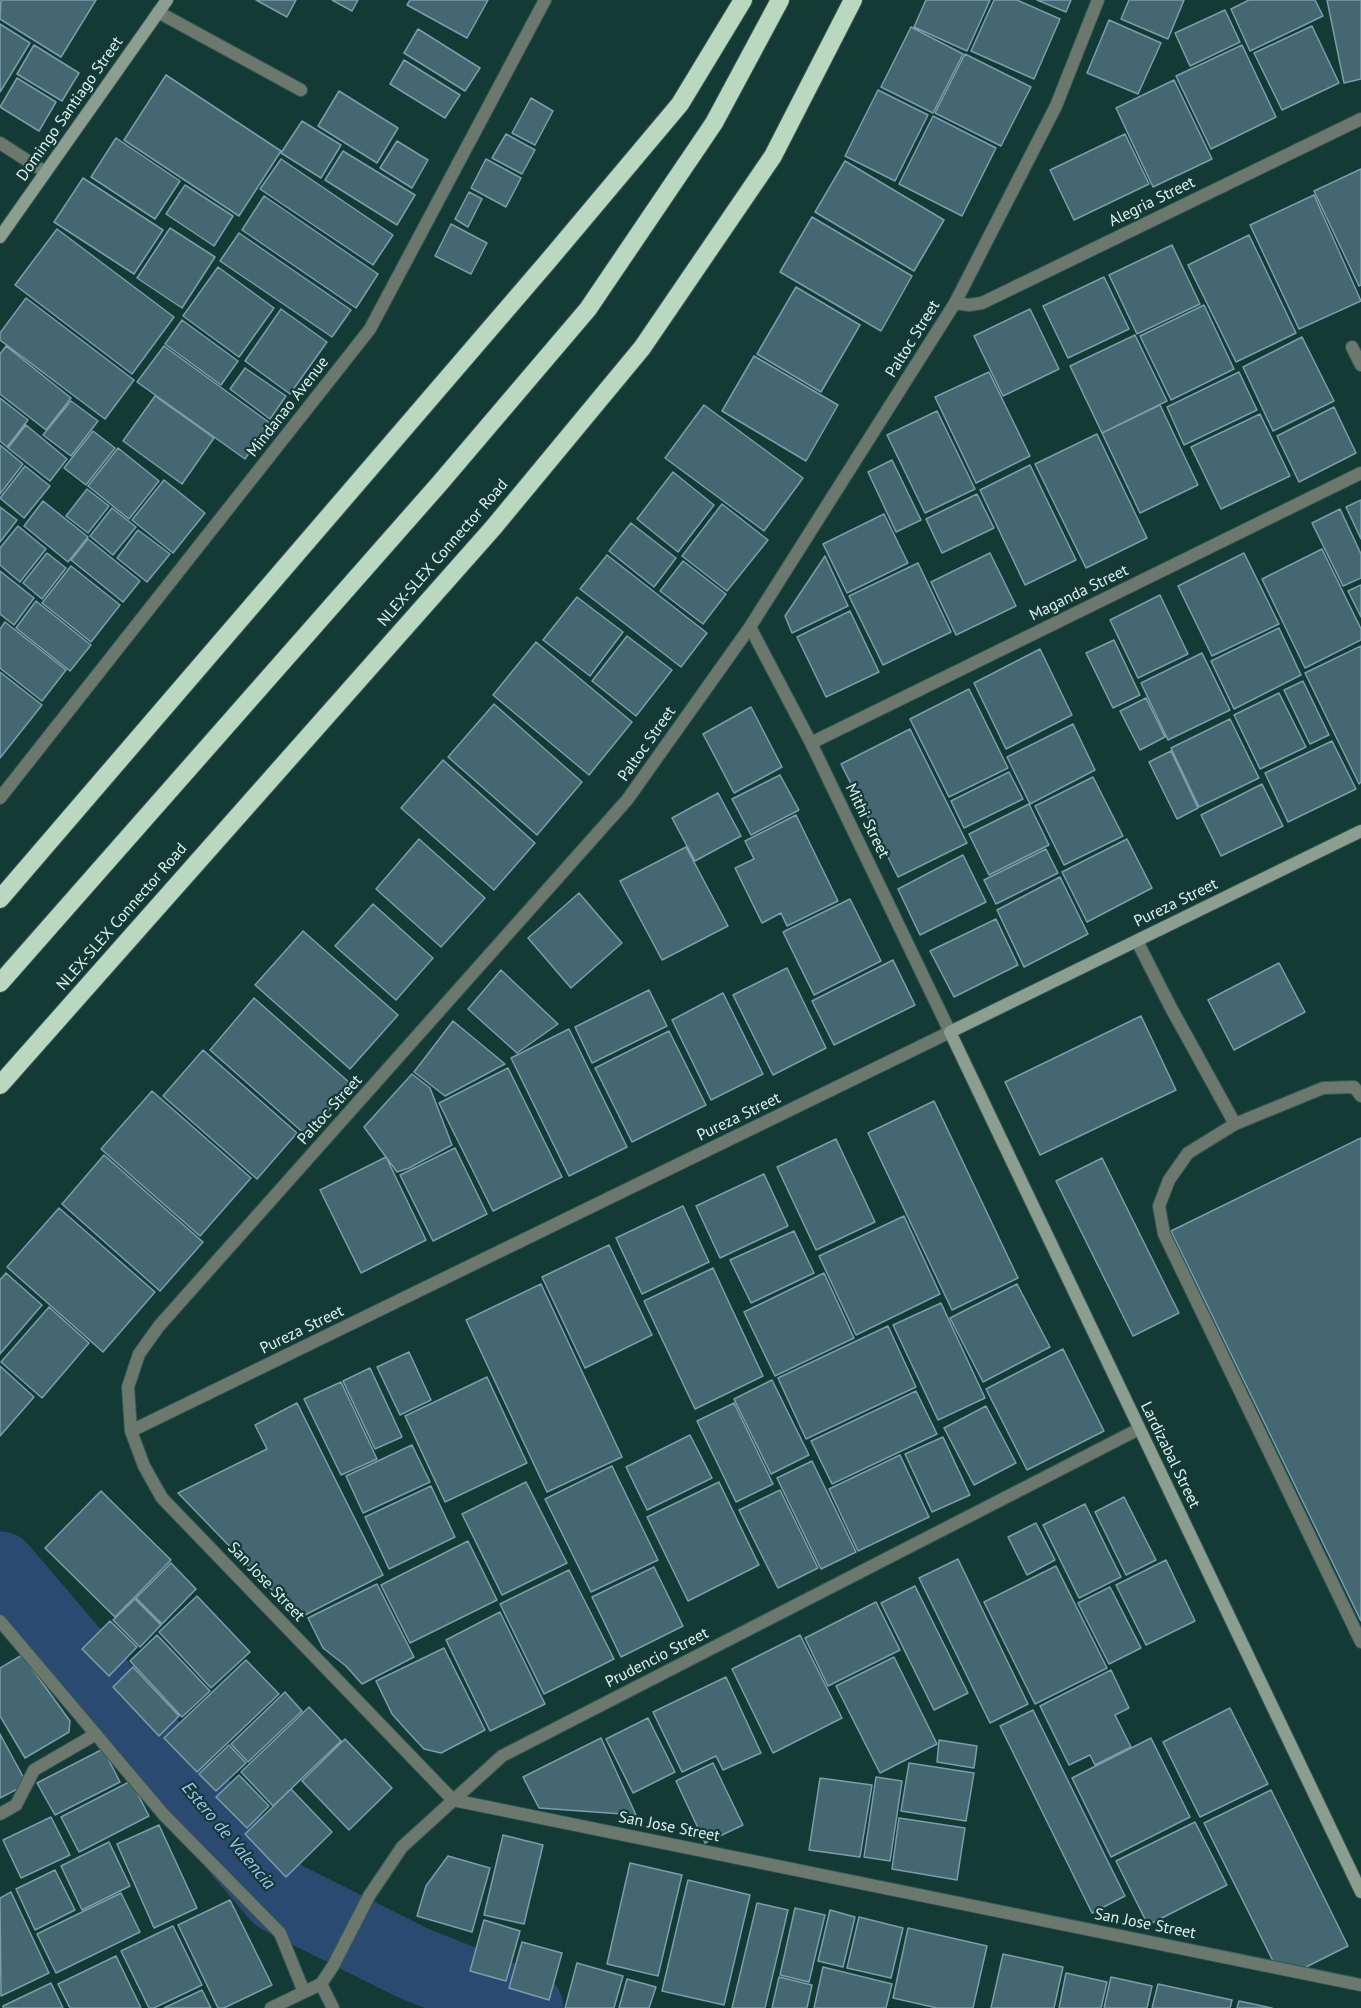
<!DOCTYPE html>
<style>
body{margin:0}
canvas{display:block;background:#143a36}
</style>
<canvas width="1361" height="2008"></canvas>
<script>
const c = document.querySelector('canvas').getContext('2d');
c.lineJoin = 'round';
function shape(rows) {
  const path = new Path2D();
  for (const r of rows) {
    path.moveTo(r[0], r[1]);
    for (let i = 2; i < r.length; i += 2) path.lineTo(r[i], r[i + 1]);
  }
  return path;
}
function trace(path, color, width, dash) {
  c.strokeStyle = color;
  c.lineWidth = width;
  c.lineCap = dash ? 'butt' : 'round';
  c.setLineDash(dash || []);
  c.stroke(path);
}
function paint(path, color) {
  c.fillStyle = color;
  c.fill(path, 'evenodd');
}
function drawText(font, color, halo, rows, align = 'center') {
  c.font = font + ' "PT Sans",sans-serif';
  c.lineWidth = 4.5;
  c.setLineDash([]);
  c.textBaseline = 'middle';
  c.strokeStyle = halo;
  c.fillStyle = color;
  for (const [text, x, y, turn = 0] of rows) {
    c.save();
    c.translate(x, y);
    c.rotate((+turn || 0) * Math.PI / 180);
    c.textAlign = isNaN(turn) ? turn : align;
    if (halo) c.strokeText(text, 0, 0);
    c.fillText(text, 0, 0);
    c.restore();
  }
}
const river = shape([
 [0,1569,279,1896,413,1963,526,2008]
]);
const building = shape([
 [1,0,96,0,61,57,0,19,1,0],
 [256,0,296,0,287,17,256,0],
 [332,0,358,0,352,11,332,0],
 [410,0,488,0,467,38,407,5,410,0],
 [926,0,990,0,967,51,914,27,926,0],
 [994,0,1017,0,1060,19,1034,79,971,51,994,0],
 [1037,0,1071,0,1066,12,1037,0],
 [1129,0,1184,0,1168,39,1121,19,1129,0],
 [1249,0,1315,0,1323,16,1250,51,1231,9,1249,0],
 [1327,0,1361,0,1361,79,1344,83,1327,0],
 [1225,10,1240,42,1190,66,1175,33,1225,10],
 [1109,20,1161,43,1138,94,1087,73,1109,20],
 [0,24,30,43,0,92,0,24],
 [1312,26,1339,83,1282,110,1254,53,1312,26],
 [911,27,963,54,933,113,881,87,911,27],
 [418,29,480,68,465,91,404,53,418,29],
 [34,45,79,73,62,101,17,74,34,45],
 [1242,45,1276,117,1211,149,1176,76,1242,45],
 [965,54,1031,87,1001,146,935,113,965,54],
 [404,60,460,95,445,118,390,84,404,60],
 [166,75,281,151,239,216,124,140,166,75],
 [17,78,56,102,39,131,0,107,17,78],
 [1174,80,1212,159,1153,187,1116,108,1174,80],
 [878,90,928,115,895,181,845,156,878,90],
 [339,91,398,128,377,163,318,126,339,91],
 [531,98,553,111,535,145,512,133,531,98],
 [933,116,996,148,962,216,899,184,933,116],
 [302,121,341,145,321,178,281,153,302,121],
 [506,134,535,150,522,174,492,158,506,134],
 [1125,134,1149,184,1074,220,1050,170,1125,134],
 [116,138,180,181,155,219,91,177,116,138],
 [397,141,428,160,412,188,380,168,397,141],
 [343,151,415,195,397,225,325,180,343,151],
 [281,159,393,235,373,265,260,189,281,159],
 [486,159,521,178,506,207,471,188,486,159],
 [845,161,944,220,914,271,815,212,845,161],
 [1361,169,1361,285,1359,286,1314,191,1361,169],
 [83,178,163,230,134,274,54,222,83,178],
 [185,185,233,216,214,246,166,214,185,185],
 [469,192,482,199,468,227,455,219,469,192],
 [1314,195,1361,301,1299,329,1250,225,1314,195],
 [264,196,378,274,356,308,242,230,264,196],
 [812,217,912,276,881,331,780,272,812,217],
 [451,224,487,243,471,274,435,256,451,224],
 [170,228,215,257,182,308,137,278,170,228],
 [57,229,174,317,132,374,15,285,57,229],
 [239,233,351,310,332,337,220,261,239,233],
 [1249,235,1296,333,1236,362,1188,265,1249,235],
 [1172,245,1200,304,1137,334,1109,275,1172,245],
 [218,267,274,308,239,357,183,316,218,267],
 [1104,277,1129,329,1068,358,1043,306,1104,277],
 [796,287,860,325,821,392,757,354,796,287],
 [26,298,134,380,105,419,0,340,0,333,26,298],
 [1204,305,1234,369,1171,400,1140,336,1204,305],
 [281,309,327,342,290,394,245,361,281,309],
 [1030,309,1059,369,1003,396,974,336,1030,309],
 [182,320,238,361,221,385,165,344,182,320],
 [1135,335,1167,401,1102,433,1070,366,1135,335],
 [1302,337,1334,401,1273,431,1243,367,1302,337],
 [6,346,71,398,46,430,0,394,0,354,6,346],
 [164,346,270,423,245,459,137,382,164,346],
 [754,356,838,405,806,461,722,411,754,356],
 [245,368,286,396,270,419,230,389,245,368],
 [989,372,1030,456,976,483,935,397,989,372],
 [1239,372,1257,410,1184,445,1167,407,1239,372],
 [155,396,214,438,182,484,123,441,155,396],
 [0,398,28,420,7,447,0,441,0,398],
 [71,401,98,421,71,456,43,435,71,401],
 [704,405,803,478,764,531,665,458,704,405],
 [1160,405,1198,485,1140,513,1102,433,1160,405],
 [1334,407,1356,453,1299,482,1277,436,1334,407],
 [937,411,975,489,925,513,887,435,937,411],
 [1260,414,1290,476,1221,509,1191,447,1260,414],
 [26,425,67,459,50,481,8,448,26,425],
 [93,431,115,448,86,485,64,468,93,431],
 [1097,434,1147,538,1086,568,1035,464,1097,434],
 [0,445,23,464,0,494,0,445],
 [118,448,159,481,129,519,88,486,118,448],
 [892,460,921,520,896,532,868,472,892,460],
 [1030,465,1076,560,1025,585,980,490,1030,465],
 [25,466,50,486,24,518,0,498,25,466],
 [673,472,714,505,678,552,637,519,673,472],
 [164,480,205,513,173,553,132,520,164,480],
 [87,489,109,506,88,533,66,516,87,489],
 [977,494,994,528,942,553,926,519,977,494],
 [1361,500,1361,539,1346,507,1361,500],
 [43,501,88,537,68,562,24,526,43,501],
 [722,504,768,540,727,591,682,556,722,504],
 [0,507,17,520,0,542,0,507],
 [112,508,136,527,113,555,90,536,112,508],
 [1340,509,1361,554,1361,578,1343,586,1312,523,1340,509],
 [884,514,908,563,847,593,823,544,884,514],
 [631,523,676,558,654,587,609,551,631,523],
 [18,526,46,549,20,582,0,565,0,548,18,526],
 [138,530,170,554,147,582,117,558,138,530],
 [88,539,140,581,123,602,71,560,88,539],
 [1322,549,1361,629,1361,640,1305,668,1262,579,1322,549],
 [47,553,66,568,42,599,23,583,47,553],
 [990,553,1016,606,956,635,931,582,990,553],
 [1244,553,1279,624,1212,656,1178,586,1244,553],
 [607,555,707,633,681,667,580,589,607,555],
 [825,556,848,606,792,633,785,616,825,556],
 [683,561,726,594,703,624,660,591,683,561],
 [918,563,951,632,883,665,849,596,918,563],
 [71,566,120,605,91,642,42,603,71,566],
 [0,571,34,598,14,625,0,614,0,571],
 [1361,585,1361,617,1348,591,1361,585],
 [1160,595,1188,654,1138,678,1110,620,1160,595],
 [577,597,623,632,590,676,543,640,577,597],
 [36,601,91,645,70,671,16,628,36,601],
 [850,611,879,672,826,697,797,637,850,611],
 [5,622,66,670,42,701,0,668,0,629,5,622],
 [1279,628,1301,675,1234,709,1211,661,1279,628],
 [627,636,672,670,636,716,592,681,627,636],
 [1114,640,1140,695,1113,708,1086,653,1114,640],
 [536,642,632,722,589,775,493,695,536,642],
 [1361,646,1361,782,1359,784,1305,673,1361,646],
 [1040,649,1072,715,1006,749,974,683,1040,649],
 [1202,653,1230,710,1168,740,1141,683,1202,653],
 [0,672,42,705,0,758,0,672],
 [1303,681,1329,735,1310,744,1284,690,1303,681],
 [969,689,1008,768,949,797,910,719,969,689],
 [1279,693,1306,747,1260,769,1234,715,1279,693],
 [1146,698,1165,737,1140,750,1120,711,1146,698],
 [494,704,582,782,537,835,448,757,494,704],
 [751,707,782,767,734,793,703,734,751,707],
 [1230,719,1259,778,1199,807,1171,748,1230,719],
 [1073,724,1095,770,1030,804,1007,757,1073,724],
 [910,729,967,843,898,877,841,764,910,729],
 [1332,741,1356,789,1288,822,1265,773,1332,741],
 [1171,751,1198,808,1177,819,1149,762,1171,751],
 [443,760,535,843,494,890,401,808,443,760],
 [1009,772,1023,799,964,828,951,801,1009,772],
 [780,775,799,810,751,835,732,799,780,775],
 [1093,777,1123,836,1064,865,1035,806,1093,777],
 [1262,784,1283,826,1221,856,1201,815,1262,784],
 [718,793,741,836,695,861,672,818,718,793],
 [1029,804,1049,845,989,875,969,834,1029,804],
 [796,815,838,901,787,926,781,913,762,923,735,868,754,859,745,841,796,815],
 [419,839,485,898,441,947,376,889,419,839],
 [1127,839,1152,888,1087,922,1062,872,1127,839],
 [686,847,728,926,662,960,620,881,686,847],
 [1046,849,1058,873,996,904,984,880,1046,849],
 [963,855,986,902,920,935,898,889,963,855],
 [1060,877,1088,934,1024,967,997,910,1060,877],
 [579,893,622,943,571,988,528,938,579,893],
 [850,899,881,961,814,995,783,932,850,899],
 [373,904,433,958,396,1000,335,946,373,904],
 [996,919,1018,965,954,997,930,951,996,919],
 [303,931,398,1015,350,1069,255,985,303,931],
 [893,960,915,1005,834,1045,812,1001,893,960],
 [1279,963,1305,1012,1234,1050,1208,1000,1279,963],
 [787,968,826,1048,773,1075,733,995,787,968],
 [501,970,558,1024,517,1053,468,1009,501,970],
 [649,990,667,1026,592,1063,575,1027,649,990],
 [723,993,763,1074,711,1100,672,1020,723,993],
 [254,998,351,1084,307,1136,210,1050,254,998],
 [1141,1016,1176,1090,1040,1155,1005,1082,1141,1016],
 [453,1021,505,1064,445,1096,414,1072,453,1021],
 [569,1029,627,1147,569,1176,511,1058,569,1029],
 [669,1031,706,1105,632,1142,595,1068,669,1031],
 [203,1050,297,1133,257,1179,163,1096,203,1050],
 [508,1068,562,1177,493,1211,439,1103,508,1068],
 [412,1074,430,1088,452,1145,409,1168,397,1172,364,1127,412,1074],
 [152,1091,251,1178,200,1236,101,1149,152,1091],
 [934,1101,1018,1278,952,1310,868,1133,934,1101],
 [1361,1138,1361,1621,1171,1231,1361,1138],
 [836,1139,875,1222,816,1250,777,1167,836,1139],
 [455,1148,487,1214,433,1241,400,1175,455,1148],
 [104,1155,203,1242,160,1291,62,1204,104,1155],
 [386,1157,426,1240,361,1273,320,1190,386,1157],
 [1102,1158,1179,1313,1133,1336,1056,1181,1102,1158],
 [764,1174,788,1226,720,1258,696,1206,764,1174],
 [683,1206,709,1262,642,1294,616,1238,683,1206],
 [59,1208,155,1292,103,1352,7,1267,59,1208],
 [904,1216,940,1294,856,1335,819,1256,904,1216],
 [794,1231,814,1273,751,1303,730,1260,794,1231],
 [609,1245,652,1335,585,1368,542,1277,609,1245],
 [713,1268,763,1376,695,1409,644,1301,713,1268],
 [6,1273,42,1305,0,1354,0,1280,6,1273],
 [824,1273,854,1338,775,1376,744,1312,824,1273],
 [541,1284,622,1457,547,1492,466,1320,541,1284],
 [1017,1284,1050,1347,983,1382,950,1318,1017,1284],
 [941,1303,985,1398,938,1420,893,1325,941,1303],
 [49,1307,89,1343,42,1398,1,1362,49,1307],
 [888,1326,916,1387,806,1439,778,1378,888,1326],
 [1063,1349,1104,1431,1027,1470,986,1389,1063,1349],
 [409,1352,431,1400,400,1415,377,1367,409,1352],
 [0,1366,34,1397,0,1436,0,1366],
 [370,1368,402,1437,375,1449,343,1381,370,1368],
 [487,1377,527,1463,445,1502,405,1416,487,1377],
 [772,1380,809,1455,771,1474,734,1399,772,1380],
 [341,1382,377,1459,341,1475,304,1399,341,1382],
 [916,1391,937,1434,832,1484,811,1441,916,1391],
 [297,1403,383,1575,299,1618,178,1493,267,1449,255,1425,297,1403],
 [734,1403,773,1484,736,1502,697,1421,734,1403],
 [986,1406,1016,1463,974,1485,944,1428,986,1406],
 [690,1435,712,1478,647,1510,626,1467,690,1435],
 [943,1437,970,1495,932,1512,905,1454,943,1437],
 [412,1445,430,1482,363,1513,346,1476,412,1445],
 [900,1455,929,1517,858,1551,829,1489,900,1455],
 [812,1461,856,1552,821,1569,777,1478,812,1461],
 [612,1466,658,1560,591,1592,545,1499,612,1466],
 [526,1482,567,1563,502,1595,462,1514,526,1482],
 [719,1482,759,1565,688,1601,647,1517,719,1482],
 [431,1486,455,1537,389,1569,365,1517,431,1486],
 [780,1490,818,1568,778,1588,739,1510,780,1490],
 [101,1491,171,1560,115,1617,45,1548,101,1491],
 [1124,1497,1156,1560,1126,1575,1095,1512,1124,1497],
 [1085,1504,1121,1577,1079,1598,1043,1525,1085,1504],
 [1036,1523,1055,1560,1027,1575,1008,1537,1036,1523],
 [468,1541,497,1600,410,1643,381,1585,468,1541],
 [958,1559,1028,1704,990,1723,919,1578,958,1559],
 [1166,1560,1195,1621,1146,1645,1116,1585,1166,1560],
 [171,1563,196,1589,162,1624,136,1598,171,1563],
 [1056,1566,1107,1668,1035,1704,984,1602,1056,1566],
 [654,1567,683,1626,621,1657,592,1597,654,1567],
 [569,1570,614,1659,544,1694,500,1604,569,1570],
 [377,1584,414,1657,362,1684,346,1666,323,1648,308,1618,377,1584],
 [915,1586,968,1693,934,1710,881,1603,915,1586],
 [1110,1587,1141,1648,1109,1664,1078,1603,1110,1587],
 [197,1596,250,1652,211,1688,159,1632,197,1596],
 [135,1599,161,1625,140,1647,113,1620,135,1599],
 [876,1602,900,1650,828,1686,805,1638,876,1602],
 [500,1612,545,1704,490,1731,446,1640,500,1612],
 [110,1621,137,1647,109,1676,82,1649,110,1621],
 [157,1635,210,1691,182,1717,130,1661,157,1635],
 [800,1635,842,1718,773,1753,732,1669,800,1635],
 [444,1648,485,1730,441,1753,424,1749,410,1734,392,1714,376,1681,444,1648],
 [22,1655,70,1721,69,1732,25,1758,0,1716,0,1668,22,1655],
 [894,1657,937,1744,880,1773,836,1686,894,1657],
 [246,1660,279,1694,197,1772,164,1738,246,1660],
 [133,1667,179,1716,159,1736,113,1687,133,1667],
 [1111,1670,1129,1708,1115,1715,1131,1747,1095,1765,1090,1755,1069,1765,1040,1706,1111,1670],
 [726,1677,761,1753,723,1770,716,1756,682,1772,653,1712,726,1677],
 [285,1692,302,1711,248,1762,231,1744,285,1692],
 [309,1707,341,1741,273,1806,241,1772,309,1707],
 [1230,1708,1268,1784,1200,1817,1163,1742,1230,1708],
 [1033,1710,1125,1896,1092,1913,1000,1726,1033,1710],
 [648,1718,675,1772,633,1793,606,1739,648,1718],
 [0,1734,27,1784,0,1798,0,1734],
 [601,1738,636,1815,539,1808,523,1777,601,1738],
 [1151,1738,1190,1817,1111,1857,1072,1778,1151,1738],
 [345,1739,392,1788,349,1830,302,1781,345,1739],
 [939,1740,977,1746,974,1768,937,1762,939,1740],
 [229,1745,246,1763,216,1791,199,1774,229,1745],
 [103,1749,120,1782,55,1815,37,1783,103,1749],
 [713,1763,743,1825,705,1843,676,1781,713,1763],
 [909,1763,974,1773,966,1821,901,1811,909,1763],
 [239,1775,269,1806,247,1828,216,1797,239,1775],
 [876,1777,902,1781,890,1861,864,1857,876,1777],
 [820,1778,872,1785,860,1857,809,1850,820,1778],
 [131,1781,149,1816,79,1852,61,1817,131,1781],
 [291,1789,332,1832,286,1877,245,1834,291,1789],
 [1271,1790,1348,1946,1304,1968,1274,1963,1204,1823,1271,1790],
 [51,1817,70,1855,21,1878,3,1840,51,1817],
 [899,1818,965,1828,957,1880,892,1869,899,1818],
 [1195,1822,1227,1885,1148,1925,1116,1861,1195,1822],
 [159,1825,197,1908,154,1928,117,1844,159,1825],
 [503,1835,543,1845,524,1924,484,1915,503,1835],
 [109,1842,130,1886,82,1910,61,1866,109,1842],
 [448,1856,490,1868,472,1932,417,1916,426,1886,448,1856],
 [630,1863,682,1875,658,1976,607,1964,630,1863],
 [55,1870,75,1910,35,1930,16,1889,55,1870],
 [688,1880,750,1895,724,2005,662,1991,688,1880],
 [11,1892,49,1973,1,1996,0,1898,11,1892],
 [121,1893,140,1932,56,1973,37,1934,121,1893],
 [230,1900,272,1985,224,2008,218,2008,178,1925,230,1900],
 [757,1903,788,1910,765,2008,732,2008,757,1903],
 [795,1908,825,1915,809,1982,780,1975,795,1908],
 [830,1910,855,1917,843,1967,818,1961,830,1910],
 [859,1917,903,1928,891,1978,847,1968,859,1917],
 [484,1920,520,1931,506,1981,470,1971,484,1920],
 [173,1926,202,1985,154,2008,149,2008,121,1951,173,1926],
 [908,1928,987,1946,973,2008,937,2008,893,1998,908,1928],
 [522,1942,562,1953,549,2000,509,1988,522,1942],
 [1003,1954,1063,1967,1054,2008,991,2008,1003,1954],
 [116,1956,141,2008,70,2008,58,1984,116,1956],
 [577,1963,623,1976,614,2008,565,2008,577,1963],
 [823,1967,892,1984,886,2008,814,2008,823,1967],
 [1066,1973,1107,1982,1101,2008,1059,2008,1066,1973],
 [779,1977,812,1985,807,2008,772,2008,779,1977],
 [1111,1977,1152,1986,1147,2008,1104,2008,1111,1977],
 [627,1979,656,1987,649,2008,619,2008,627,1979],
 [51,1983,63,2008,3,2008,3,2006,51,1983],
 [1158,1984,1232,2000,1230,2008,1152,2008,1158,1984],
 [202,1990,211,2008,164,2008,202,1990],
 [1239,2001,1272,2008,1237,2008,1239,2001]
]);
const lane = shape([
 [158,12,301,90],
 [0,143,45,172],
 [1352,347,1361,365],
 [1137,941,1170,1006,1235,1124],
 [1361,1096,1354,1087,1323,1088,1235,1124,1188,1153,1169,1180,1159,1206,1164,1234,1361,1642]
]);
const street = shape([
 [1098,0,1056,106,955,303,750,627,627,800,159,1326,139,1354,128,1387,131,1431,144,1466,162,1498,453,1800,1361,1985],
 [955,303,969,305,982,303,1361,119],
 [811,743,1361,473],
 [0,798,370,329,545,0],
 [131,1431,950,1032,811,743,750,627],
 [0,1621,164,1815,280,1933,304,1992],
 [0,1814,16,1805,34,1770,96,1734],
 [321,1984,333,2008],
 [271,2008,321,1984,333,1966,369,1896,402,1847,502,1756,1139,1429]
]);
const secondary = shape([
 [0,237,167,0],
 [1361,831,950,1032,1361,1892]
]);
const highway = shape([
 [0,899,549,260,680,104,743,0],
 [0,983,440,483,588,309,714,123,780,0],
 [0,1085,493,528,642,348,773,156,853,0]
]);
const streetNames = [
 ["Domingo Santiago Street",70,109,-55],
 ["Alegria Street",1152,202,-26],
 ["Paltoc Street",913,339,-58],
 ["Mindanao Avenue",288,407,-52],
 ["NLEX-SLEX Connector Road",443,553,-49],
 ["Maganda Street",1079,593,-26],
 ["Paltoc Street",647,744,-55],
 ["Mithi Street",867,821,64],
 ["Pureza Street",1176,903,-26],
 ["NLEX-SLEX Connector Road",122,917,-49],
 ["Paltoc Street",330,1110,-48],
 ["Pureza Street",739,1117,-26],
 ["Pureza Street",302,1330,-26],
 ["Lardizabal Street",1170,1455,64],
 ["San Jose Street",266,1582,46],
 ["Prudencio Street",657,1658,-27],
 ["San Jose Street",669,1827,11],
 ["San Jose Street",1145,1924,11]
];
const waterNames = [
 ["Estero de Valencia",228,1836,50]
];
trace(river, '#2a4a72', 75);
paint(building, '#456772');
trace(building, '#7a9eaa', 1.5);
trace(lane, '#345854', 14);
trace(street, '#345854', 14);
trace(secondary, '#345854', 14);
trace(highway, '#345854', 20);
trace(lane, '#6c786e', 12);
trace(street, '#6c786e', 12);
trace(secondary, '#8c9e90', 12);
trace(highway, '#bad7c0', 18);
drawText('16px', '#dff3f0', '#143a36', streetNames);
drawText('italic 18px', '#9cc5f9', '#143a36', waterNames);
</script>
